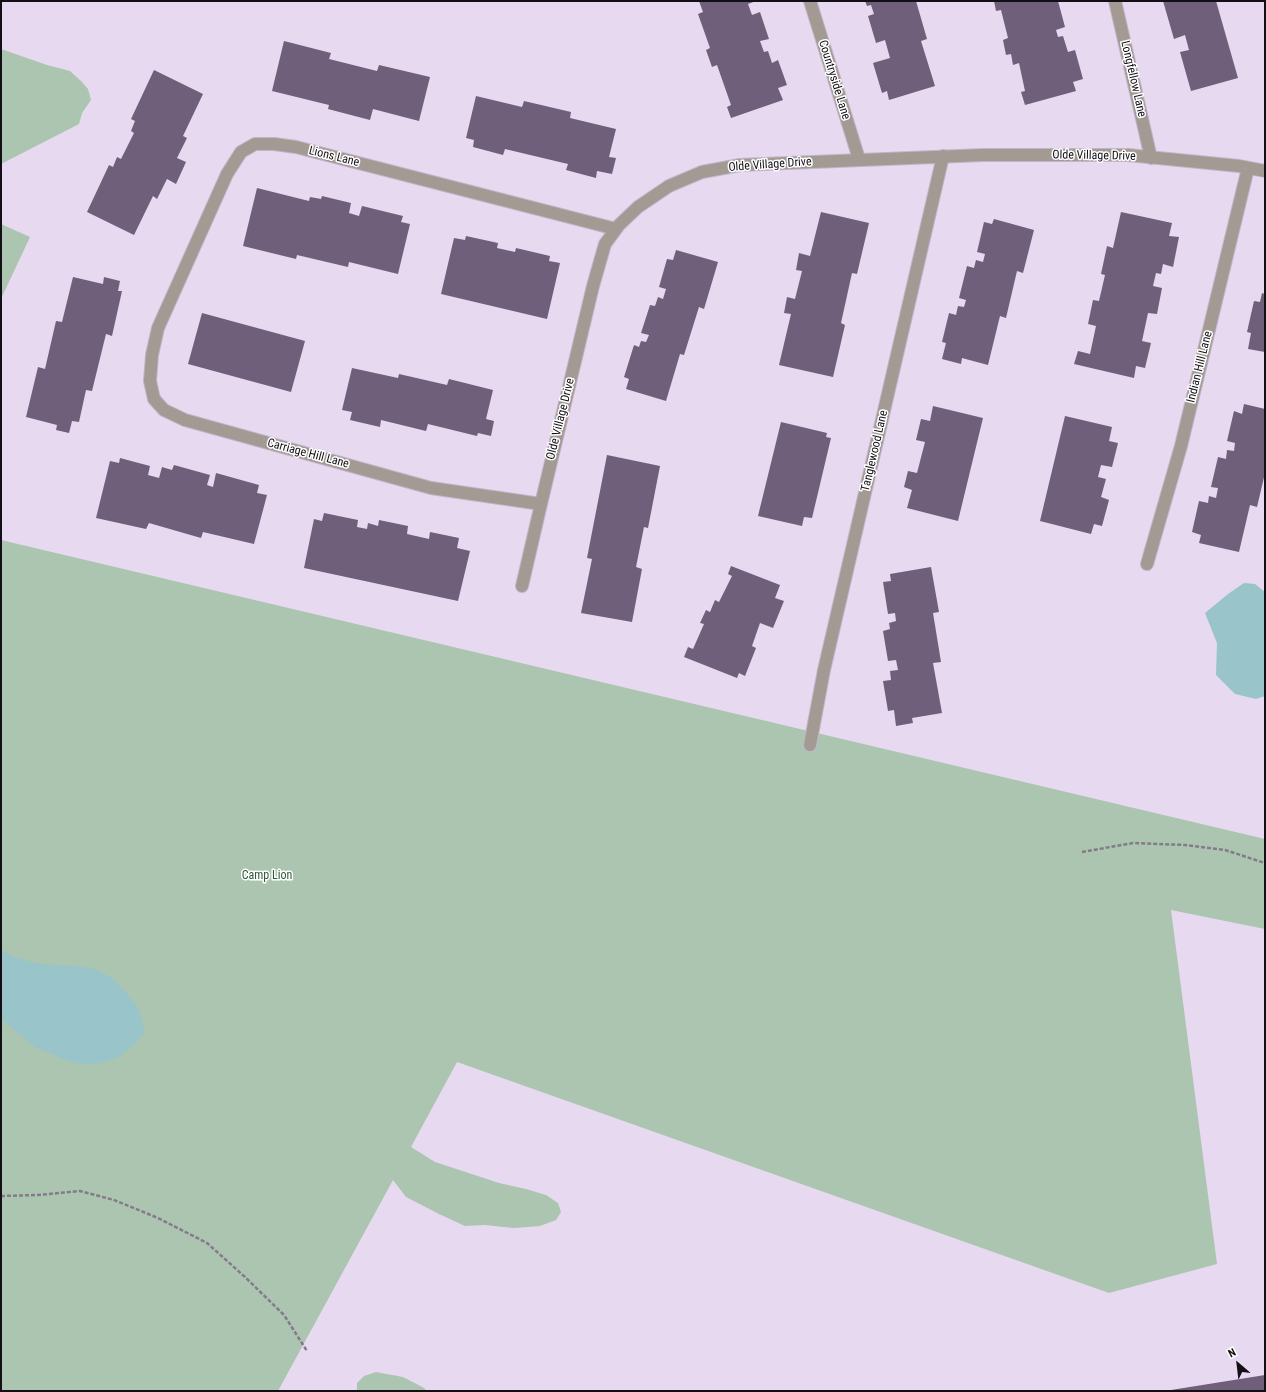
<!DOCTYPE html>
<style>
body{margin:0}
#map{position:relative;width:1266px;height:1392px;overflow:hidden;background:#e7d9f0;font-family:"Roboto Condensed",sans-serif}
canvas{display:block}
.frame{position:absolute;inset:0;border:2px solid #130f16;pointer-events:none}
.north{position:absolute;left:1218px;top:1344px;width:40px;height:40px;-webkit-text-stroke:3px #fff;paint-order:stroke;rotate:332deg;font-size:11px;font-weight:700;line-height:16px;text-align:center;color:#130f16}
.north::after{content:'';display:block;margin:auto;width:14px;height:18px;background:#130f16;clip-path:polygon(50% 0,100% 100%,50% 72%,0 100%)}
</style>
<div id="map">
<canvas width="1266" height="1392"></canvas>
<div class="frame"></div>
<div class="north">N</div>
</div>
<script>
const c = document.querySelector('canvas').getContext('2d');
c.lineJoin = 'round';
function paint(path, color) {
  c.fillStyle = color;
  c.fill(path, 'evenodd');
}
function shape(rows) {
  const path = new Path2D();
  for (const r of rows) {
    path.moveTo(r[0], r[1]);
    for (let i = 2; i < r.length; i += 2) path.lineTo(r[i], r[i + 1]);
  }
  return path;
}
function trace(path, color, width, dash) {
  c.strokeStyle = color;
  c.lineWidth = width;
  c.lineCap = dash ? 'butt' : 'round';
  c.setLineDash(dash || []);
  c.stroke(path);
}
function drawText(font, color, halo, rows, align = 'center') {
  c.font = font + ' "Roboto Condensed",sans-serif';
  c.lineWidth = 3;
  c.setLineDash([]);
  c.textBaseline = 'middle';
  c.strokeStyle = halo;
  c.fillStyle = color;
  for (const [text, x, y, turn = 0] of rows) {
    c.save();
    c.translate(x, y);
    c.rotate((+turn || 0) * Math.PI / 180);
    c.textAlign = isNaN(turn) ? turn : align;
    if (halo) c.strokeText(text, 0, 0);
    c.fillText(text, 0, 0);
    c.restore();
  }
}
const green = shape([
 [1,49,47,65,70,71,81,81,88,89,91,100,82,113,79,124,1,164],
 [1,224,30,237,1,299],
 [1,540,1265,839,1265,929,1171,910,1217,1264,1109,1293,457,1062,411,1147,435,1162,499,1183,526,1189,546,1195,558,1203,561,1212,556,1220,540,1226,514,1228,484,1225,465,1226,439,1214,406,1197,393,1180,278,1391,1,1391],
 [376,1372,403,1377,424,1388,427,1391,357,1391,357,1383,364,1376]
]);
const water = shape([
 [1244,583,1255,584,1265,592,1265,696,1256,699,1235,694,1216,675,1217,643,1205,613,1228,594],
 [1,950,14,957,27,961,40,964,77,966,95,969,114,979,137,1006,143,1023,144,1033,134,1045,120,1056,105,1062,88,1065,71,1062,35,1047,1,1019]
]);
const building = shape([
 [699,1,756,1,748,4,752,15,760,12,769,39,760,41,764,52,768,51,772,63,778,60,787,85,778,88,783,100,731,118,727,107,731,105,717,65,712,67,706,50,710,48,698,14,703,12],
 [865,1,916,1,927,39,921,41,935,86,889,100,887,91,882,93,873,63,890,58,885,40,876,43,868,16,874,14,871,5,867,6],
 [994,1,1058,1,1065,27,1056,30,1058,37,1063,36,1068,52,1075,50,1083,79,1073,82,1076,91,1025,105,1021,92,1025,91,1019,63,1013,65,1011,54,1006,55,1003,40,1008,38,1001,10,996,11],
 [1163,1,1216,1,1238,78,1191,91,1180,52,1189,50,1185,35,1174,39],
 [284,41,331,53,329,59,377,71,379,65,430,77,419,121,373,109,370,120,328,109,329,105,272,91],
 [154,70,203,94,183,136,187,138,177,158,186,162,176,184,167,179,157,199,153,196,134,235,87,212,109,165,113,167,117,157,121,159,134,133,131,131,135,121,131,119],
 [476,96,522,107,524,101,571,112,570,118,616,129,609,157,616,158,612,174,597,171,596,178,566,170,568,164,505,149,503,155,473,147,474,140,466,138],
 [257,188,309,201,310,197,321,199,322,196,351,203,349,213,359,216,362,206,403,216,401,222,410,224,398,274,349,262,348,267,297,255,296,259,243,246],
 [821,212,869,223,857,274,852,273,841,323,845,325,833,377,779,365,791,314,784,313,787,297,795,299,802,271,796,270,799,253,810,256],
 [1121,212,1172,223,1169,236,1179,237,1173,267,1163,264,1161,274,1156,273,1153,286,1162,288,1157,314,1148,313,1142,341,1151,343,1145,368,1136,366,1134,378,1074,364,1078,351,1090,354,1096,326,1088,324,1093,300,1099,301,1105,275,1101,274,1107,246,1113,248],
 [994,219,1034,230,1023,273,1017,271,1006,318,1000,316,988,365,962,358,961,364,942,359,946,343,942,342,949,313,956,315,958,306,964,307,966,300,959,298,967,266,974,268,976,260,983,262,985,254,977,252,984,222,992,224],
 [466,236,498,243,497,248,515,252,516,248,550,256,549,261,560,263,547,319,441,294,454,238,465,240],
 [676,250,718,262,704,309,699,307,684,355,680,354,666,401,626,389,629,379,624,377,634,345,639,347,641,341,646,342,649,335,641,333,650,305,655,306,658,297,663,299,666,289,659,287,667,259,673,260],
 [73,277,103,284,104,277,120,281,118,291,122,291,112,336,106,334,92,391,86,390,79,422,72,421,69,433,56,430,57,425,26,417,38,367,45,369,56,321,62,322],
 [1262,293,1265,294,1265,352,1248,349,1251,333,1247,332,1254,301,1260,302],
 [202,313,305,341,291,392,188,364],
 [352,368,398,378,399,374,447,385,449,379,493,390,486,419,494,421,491,436,478,433,477,436,428,424,426,431,381,420,380,427,350,420,352,412,342,410],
 [1244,404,1265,409,1265,473,1257,507,1250,505,1239,552,1199,543,1201,535,1192,532,1199,501,1208,503,1209,496,1216,498,1218,488,1211,487,1218,457,1226,459,1227,450,1234,451,1235,443,1227,441,1234,411,1242,414],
 [933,406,983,418,958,521,907,508,912,490,904,487,908,471,917,473,925,442,916,440,921,419,930,421],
 [1065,416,1112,427,1109,441,1118,443,1112,467,1101,465,1098,477,1106,479,1101,497,1109,500,1102,526,1094,524,1091,534,1040,521],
 [781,422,827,433,826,437,831,438,812,518,804,517,802,526,758,516],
 [607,455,660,466,648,528,644,527,636,567,642,569,632,622,581,613,592,559,587,558],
 [120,458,150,466,148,475,159,478,162,467,172,470,174,465,210,475,207,485,213,487,216,473,259,485,257,493,267,495,254,544,203,532,201,538,149,523,146,529,96,518,110,461,119,463],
 [324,513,358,520,357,527,367,529,368,523,378,526,379,520,408,526,407,534,429,539,430,532,459,538,457,548,470,551,458,601,304,568,314,519,322,521],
 [731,566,780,585,775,598,784,601,773,628,760,623,752,646,756,648,745,676,739,673,737,678,684,657,688,647,693,649,704,624,700,623,706,610,710,612,715,600,719,602,732,576,728,574],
 [931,567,939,612,933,613,941,662,933,663,942,713,912,718,913,723,896,726,894,710,888,711,883,681,891,680,890,671,898,670,896,660,888,661,883,631,890,629,889,623,896,621,895,613,888,614,883,582,891,581,890,574],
 [1265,1375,1265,1391,1171,1391,1171,1390]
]);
const path = shape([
 [1082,852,1133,843,1185,845,1225,850,1265,863],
 [1,1196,38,1195,80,1191,114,1200,158,1218,207,1243,245,1277,284,1315,307,1351]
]);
const minor = shape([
 [810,1,859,159],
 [1115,1,1151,158],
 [541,504,431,488,185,420,164,410,154,399,150,381,152,355,158,328,227,174,241,152,255,144,274,144,296,147,616,229],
 [1147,564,1181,446,1248,168],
 [522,586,541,504,593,286,605,244,619,225,638,207,669,186,702,172,740,165,983,155,1128,155,1239,166,1265,171],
 [810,745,824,670,943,156]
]);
const streetNames = [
 ["Longfellow Lane",1133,79,77],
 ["Countryside Lane",834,80,73],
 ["Olde Village Drive",1094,156,1],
 ["Lions Lane",334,157,14],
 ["Olde Village Drive",770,165,-4],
 ["Indian Hill Lane",1200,367,-76],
 ["Olde Village Drive",561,419,-76],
 ["Tanglewood Lane",875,451,-77],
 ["Carriage Hill Lane",308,454,15]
];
const parkNames = [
 ["Camp Lion",267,876]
];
paint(green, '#abc5b0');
paint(water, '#98c4ca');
paint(building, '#6f5f7a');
trace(minor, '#c1b5c9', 14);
trace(path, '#847b8a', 2.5, [4, 2]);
trace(minor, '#a39a93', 12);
drawText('12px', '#130f16', '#fff', streetNames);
drawText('12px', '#295937', '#fff', parkNames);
</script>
